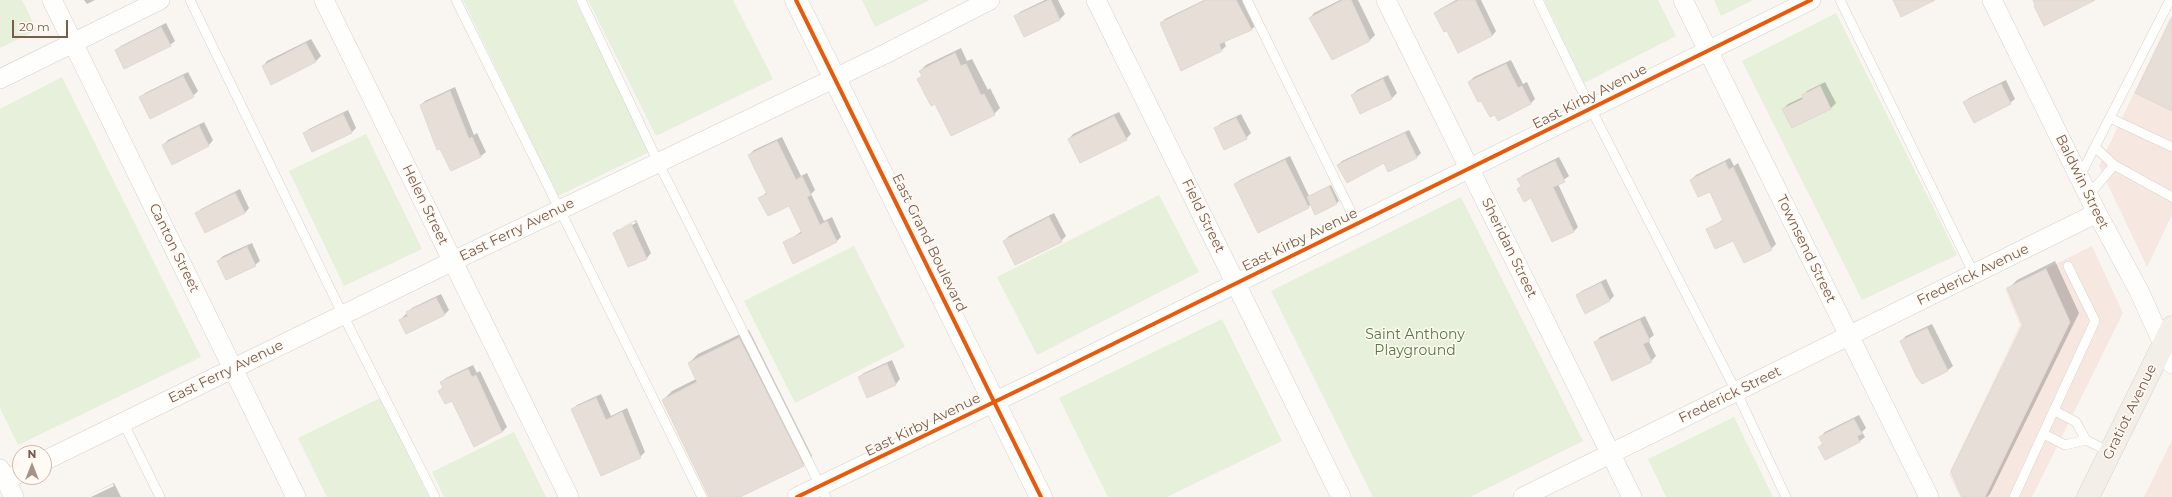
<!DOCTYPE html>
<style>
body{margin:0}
#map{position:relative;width:2172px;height:497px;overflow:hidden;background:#f9f5f0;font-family:Montserrat,sans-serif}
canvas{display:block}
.north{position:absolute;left:12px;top:445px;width:40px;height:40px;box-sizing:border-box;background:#fffaf3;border:1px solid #cabbb1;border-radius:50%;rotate:0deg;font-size:11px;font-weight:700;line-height:16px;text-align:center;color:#7a5c4d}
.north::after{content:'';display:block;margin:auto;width:14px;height:18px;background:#a69286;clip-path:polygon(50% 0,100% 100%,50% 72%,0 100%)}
.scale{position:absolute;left:12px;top:20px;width:56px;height:18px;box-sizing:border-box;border:2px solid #7a5c4d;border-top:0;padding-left:5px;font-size:12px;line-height:14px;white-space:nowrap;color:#7a5c4d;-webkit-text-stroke:3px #fffaf3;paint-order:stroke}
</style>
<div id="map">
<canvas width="2172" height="497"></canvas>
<div class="north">N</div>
<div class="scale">20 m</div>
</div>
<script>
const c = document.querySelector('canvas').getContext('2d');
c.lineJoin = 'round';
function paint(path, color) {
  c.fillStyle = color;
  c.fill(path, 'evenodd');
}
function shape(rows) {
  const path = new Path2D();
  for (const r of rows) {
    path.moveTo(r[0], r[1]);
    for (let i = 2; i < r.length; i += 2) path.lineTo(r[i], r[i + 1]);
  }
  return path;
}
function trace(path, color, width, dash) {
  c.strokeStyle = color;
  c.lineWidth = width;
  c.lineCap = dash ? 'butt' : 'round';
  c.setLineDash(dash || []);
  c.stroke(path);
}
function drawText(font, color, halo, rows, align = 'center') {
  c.font = font + ' Montserrat,sans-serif';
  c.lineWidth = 3;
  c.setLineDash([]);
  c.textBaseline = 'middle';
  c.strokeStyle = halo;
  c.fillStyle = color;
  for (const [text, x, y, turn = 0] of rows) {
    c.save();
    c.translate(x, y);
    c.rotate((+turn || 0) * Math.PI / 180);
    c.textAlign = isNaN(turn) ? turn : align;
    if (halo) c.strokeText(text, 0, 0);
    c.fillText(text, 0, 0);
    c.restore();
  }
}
const commercial = shape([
 [2170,18,2172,19,2172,215,2147,267,2099,166],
 [2092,246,2123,313,2032,497,1960,497,1949,474,2020,325,2005,289],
 [2172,440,2172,497,2144,497]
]);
const green = shape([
 [0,0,22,0,37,30,0,48],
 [463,0,575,0,649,152,558,196],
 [588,0,733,0,773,79,656,136],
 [862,0,930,0,875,27],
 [1544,0,1658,0,1676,36,1584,83],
 [1714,0,1753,0,1721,16],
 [1836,13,1957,255,1862,300,1742,61],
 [62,77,201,357,18,445,0,408,0,109],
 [366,134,422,249,344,286,289,171],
 [1159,195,1199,272,1037,355,997,277],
 [1461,197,1583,441,1470,497,1373,497,1271,291],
 [854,246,905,347,795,403,744,301],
 [1222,319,1282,441,1167,497,1108,497,1059,398],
 [380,398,429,497,327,497,298,438],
 [1734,417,1773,497,1666,497,1648,459],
 [514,432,546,497,444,497,432,472]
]);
const shadow = shape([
 [84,0,95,0,87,4],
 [1045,0,1058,0,1065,14,1060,19,1025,36,1015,17,1020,12],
 [1204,0,1243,0,1256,25,1252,29,1224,41,1226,46,1222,50,1182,70,1161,23,1165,19],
 [1340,0,1358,0,1375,35,1370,40,1333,59,1310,18,1314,13],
 [1456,0,1481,0,1496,31,1492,36,1447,30,1435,13,1440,9],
 [166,23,175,41,170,45,116,50,121,46],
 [311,39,321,56,316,61,272,84,263,66,267,61],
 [961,48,967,61,972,59,988,90,990,88,1000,108,994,114,935,102,919,79,922,75,920,71,926,65],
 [1511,60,1523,84,1527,82,1535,99,1531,103,1482,99,1469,82,1474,77],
 [188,72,198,91,193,96,150,117,141,97,145,93],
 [1388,75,1397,93,1392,98,1361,113,1352,95,1357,90],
 [2006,80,2015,99,2010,103,1964,103,1969,98],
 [1825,82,1836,103,1831,108,1792,127,1783,109,1788,104,1803,97,1807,91],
 [455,87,474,135,477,133,486,152,481,156,451,170,421,105,425,101],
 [348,110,356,128,352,132,305,133,309,129],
 [1119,112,1131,134,1126,139,1069,139,1073,134],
 [1241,114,1251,133,1246,138,1215,129,1220,124],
 [204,122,213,140,209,145,172,163,163,145,168,140],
 [1409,130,1421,153,1417,157,1389,170,1384,161,1338,165,1342,161],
 [782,137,801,176,807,173,815,190,811,194,824,221,832,217,841,237,837,241,794,262,784,243,802,231,789,204,760,198,767,192,749,155,754,150],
 [1290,156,1309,196,1331,185,1339,201,1337,203,1311,204,1308,207,1235,184,1240,180],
 [1559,157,1569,176,1558,184,1578,227,1574,231,1553,241,1532,197,1518,189,1522,185,1519,179,1523,175],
 [1730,158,1734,166,1738,163,1776,244,1771,249,1733,239,1707,230,1724,219,1710,191,1691,180,1696,175],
 [240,189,249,208,245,213,196,214,201,209],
 [1054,213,1066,236,1061,241,1004,241,1009,236],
 [636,220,651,253,647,258,629,266,614,233,618,229],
 [635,221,636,223,618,232,618,229],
 [252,243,260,261,255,265,218,261,223,256],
 [2055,261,2079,313,1990,494,1987,497,1967,497,2024,325,2008,289,2017,280],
 [1606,279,1614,296,1610,300,1577,295,1582,291],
 [441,294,449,310,445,314,400,320,412,308],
 [1645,316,1654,335,1648,340,1656,356,1651,361,1596,342,1600,337],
 [1932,324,1953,366,1948,370,1923,383,1901,341,1906,336],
 [749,330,812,456,803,465,737,497,711,497,663,400,672,391,696,379,689,363,698,354],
 [892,360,900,379,896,384,868,396,859,377,864,373],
 [473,365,477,373,480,371,507,427,502,432,474,445,452,400,439,391,443,387,441,382,446,378],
 [601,394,611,416,627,408,645,452,640,457,572,410,577,405],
 [1859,415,1866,428,1862,432,1865,437,1860,441,1825,459,1819,447,1823,443,1820,437,1825,432],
 [114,483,121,497,91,497,114,486,113,484,85,497]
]);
const building = shape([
 [1049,0,1051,0,1060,20,1024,37,1014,16,1049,0],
 [1206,0,1236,0,1252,30,1219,44,1222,51,1181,71,1160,23,1206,0],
 [1343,0,1351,0,1370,41,1332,60,1309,18,1343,0],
 [1459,0,1475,0,1492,36,1458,53,1447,31,1444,32,1434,13,1459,0],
 [1893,0,1935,0,1901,17,1893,0],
 [2033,0,2095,0,2044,26,2034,6,2035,5,2033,0],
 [2172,17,2172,111,2135,93,2172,17],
 [161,27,171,46,124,69,115,50,161,27],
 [306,43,316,62,271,85,262,66,306,43],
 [955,53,961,66,966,64,981,95,984,94,995,115,951,136,935,104,931,106,917,79,922,76,919,71,955,53],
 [1506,64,1518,88,1522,86,1531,104,1498,121,1495,115,1490,117,1481,101,1478,102,1468,82,1506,64],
 [183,76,194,97,150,119,139,97,183,76],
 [1383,79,1392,99,1360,114,1351,95,1383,79],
 [2001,84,2011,104,1974,123,1963,102,2001,84],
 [1820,86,1831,109,1792,128,1782,109,1803,99,1802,95,1820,86],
 [450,91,469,139,472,137,481,157,451,171,440,149,437,150,420,105,450,91],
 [343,114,352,133,312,152,303,133,343,114],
 [1114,116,1127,140,1080,163,1068,139,1114,116],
 [1236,118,1247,139,1224,150,1214,128,1236,118],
 [199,126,209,146,172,165,162,145,199,126],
 [1405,133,1417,158,1388,172,1384,163,1347,183,1337,165,1405,133],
 [777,141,796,180,802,176,811,195,807,197,820,225,827,221,837,242,793,264,783,242,802,233,789,206,768,216,758,198,767,194,748,155,777,141],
 [1285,160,1309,208,1258,233,1234,184,1285,160],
 [1555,161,1565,182,1553,187,1574,232,1552,242,1531,198,1524,202,1517,189,1521,186,1517,179,1555,161],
 [1725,162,1729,170,1733,167,1772,250,1744,263,1733,241,1715,249,1706,229,1723,221,1710,192,1698,197,1690,180,1725,162],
 [1329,186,1337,204,1315,215,1307,197,1329,186],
 [235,193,245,213,205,233,195,213,235,193],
 [1049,217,1062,242,1015,265,1003,241,1049,217],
 [631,224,647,259,628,267,613,233,631,224],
 [247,247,256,266,226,280,217,261,247,247],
 [2046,269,2070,322,1985,497,1962,497,1951,471,2023,325,2007,288,2046,269],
 [1601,283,1610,301,1585,314,1576,295,1601,283],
 [436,298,445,315,406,334,399,320,408,316,406,312,436,298],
 [1640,320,1650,341,1643,344,1652,362,1612,381,1594,342,1640,320],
 [1927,328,1948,371,1922,384,1916,376,1900,341,1927,328],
 [739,338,804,466,740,497,709,497,662,400,697,382,688,363,739,338],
 [887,364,896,385,867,398,858,377,887,364],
 [468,369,472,377,476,375,502,432,474,447,452,401,445,404,438,391,443,388,440,382,468,369],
 [596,398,606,420,622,412,641,458,601,476,571,409,596,398],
 [1854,419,1862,434,1857,436,1860,442,1825,460,1818,447,1823,445,1819,437,1854,419]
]);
const lane = shape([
 [190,0,343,315,435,497],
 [456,0,702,497],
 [581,0,658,162,826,497],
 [1247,0,1357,224],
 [1538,0,1591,109,1736,391,1786,497],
 [1840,0,1974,274],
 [2110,118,2172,147],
 [2095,147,2114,165,2172,197],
 [2080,176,2170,0],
 [2089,195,2114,165],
 [2055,411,2076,422,2086,440,2110,452],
 [123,422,160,497],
 [2044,434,2065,445,2086,440],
 [2014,497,2095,321,2068,266]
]);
const street = shape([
 [52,0,296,497],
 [324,0,569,497],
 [1096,0,1341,497],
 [1386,0,1632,497],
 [1683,0,1929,497],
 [1992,0,2097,213,2139,291,2172,364],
 [0,79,160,0],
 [44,461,453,261,883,55,990,0],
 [0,469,14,497],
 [5,480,20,473],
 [797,497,1044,378,1811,0],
 [1523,497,2097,213]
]);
const secondary = shape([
 [796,0,1041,497]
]);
const primary = shape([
 [2088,497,2172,327]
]);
const cycleway = shape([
 [796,0,1041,497],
 [797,497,1044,378,1811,0]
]);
const streetNames = [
 ["East Kirby Avenue",1590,97,-27],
 ["Baldwin Street",2082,182,64],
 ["Helen Street",425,205,64],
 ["Field Street",1203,216,64],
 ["East Ferry Avenue",517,230,-26],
 ["East Kirby Avenue",1300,240,-26],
 ["East Grand Boulevard",929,243,64],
 ["Canton Street",174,248,64],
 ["Sheridan Street",1509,248,64],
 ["Townsend Street",1806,249,64],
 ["Frederick Avenue",1973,275,-26],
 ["East Ferry Avenue",226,372,-26],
 ["Frederick Street",1730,395,-26],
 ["Gratiot Avenue",2130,412,-64],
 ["East Kirby Avenue",923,425,-26]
];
const parkNames = [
 ["Saint Anthony",1415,335],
 ["Playground",1415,351]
];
paint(commercial, '#f6e8e1');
paint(green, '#e7f0db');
paint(shadow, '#0003');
paint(building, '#e6ded7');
trace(building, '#e2d8d2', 1);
trace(lane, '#d7d1cb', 10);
trace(street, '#d7d1cb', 20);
trace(secondary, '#d9d2cb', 23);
trace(primary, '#dad1cc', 23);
trace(lane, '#fefefd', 9);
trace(street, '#fefefd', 19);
trace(secondary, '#fefefd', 22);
trace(primary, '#f3eee8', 22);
trace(cycleway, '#e8590c', 4);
drawText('14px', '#7a5c4d', '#fffaf3', streetNames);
drawText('14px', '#537a41', '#fffaf3', parkNames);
</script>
